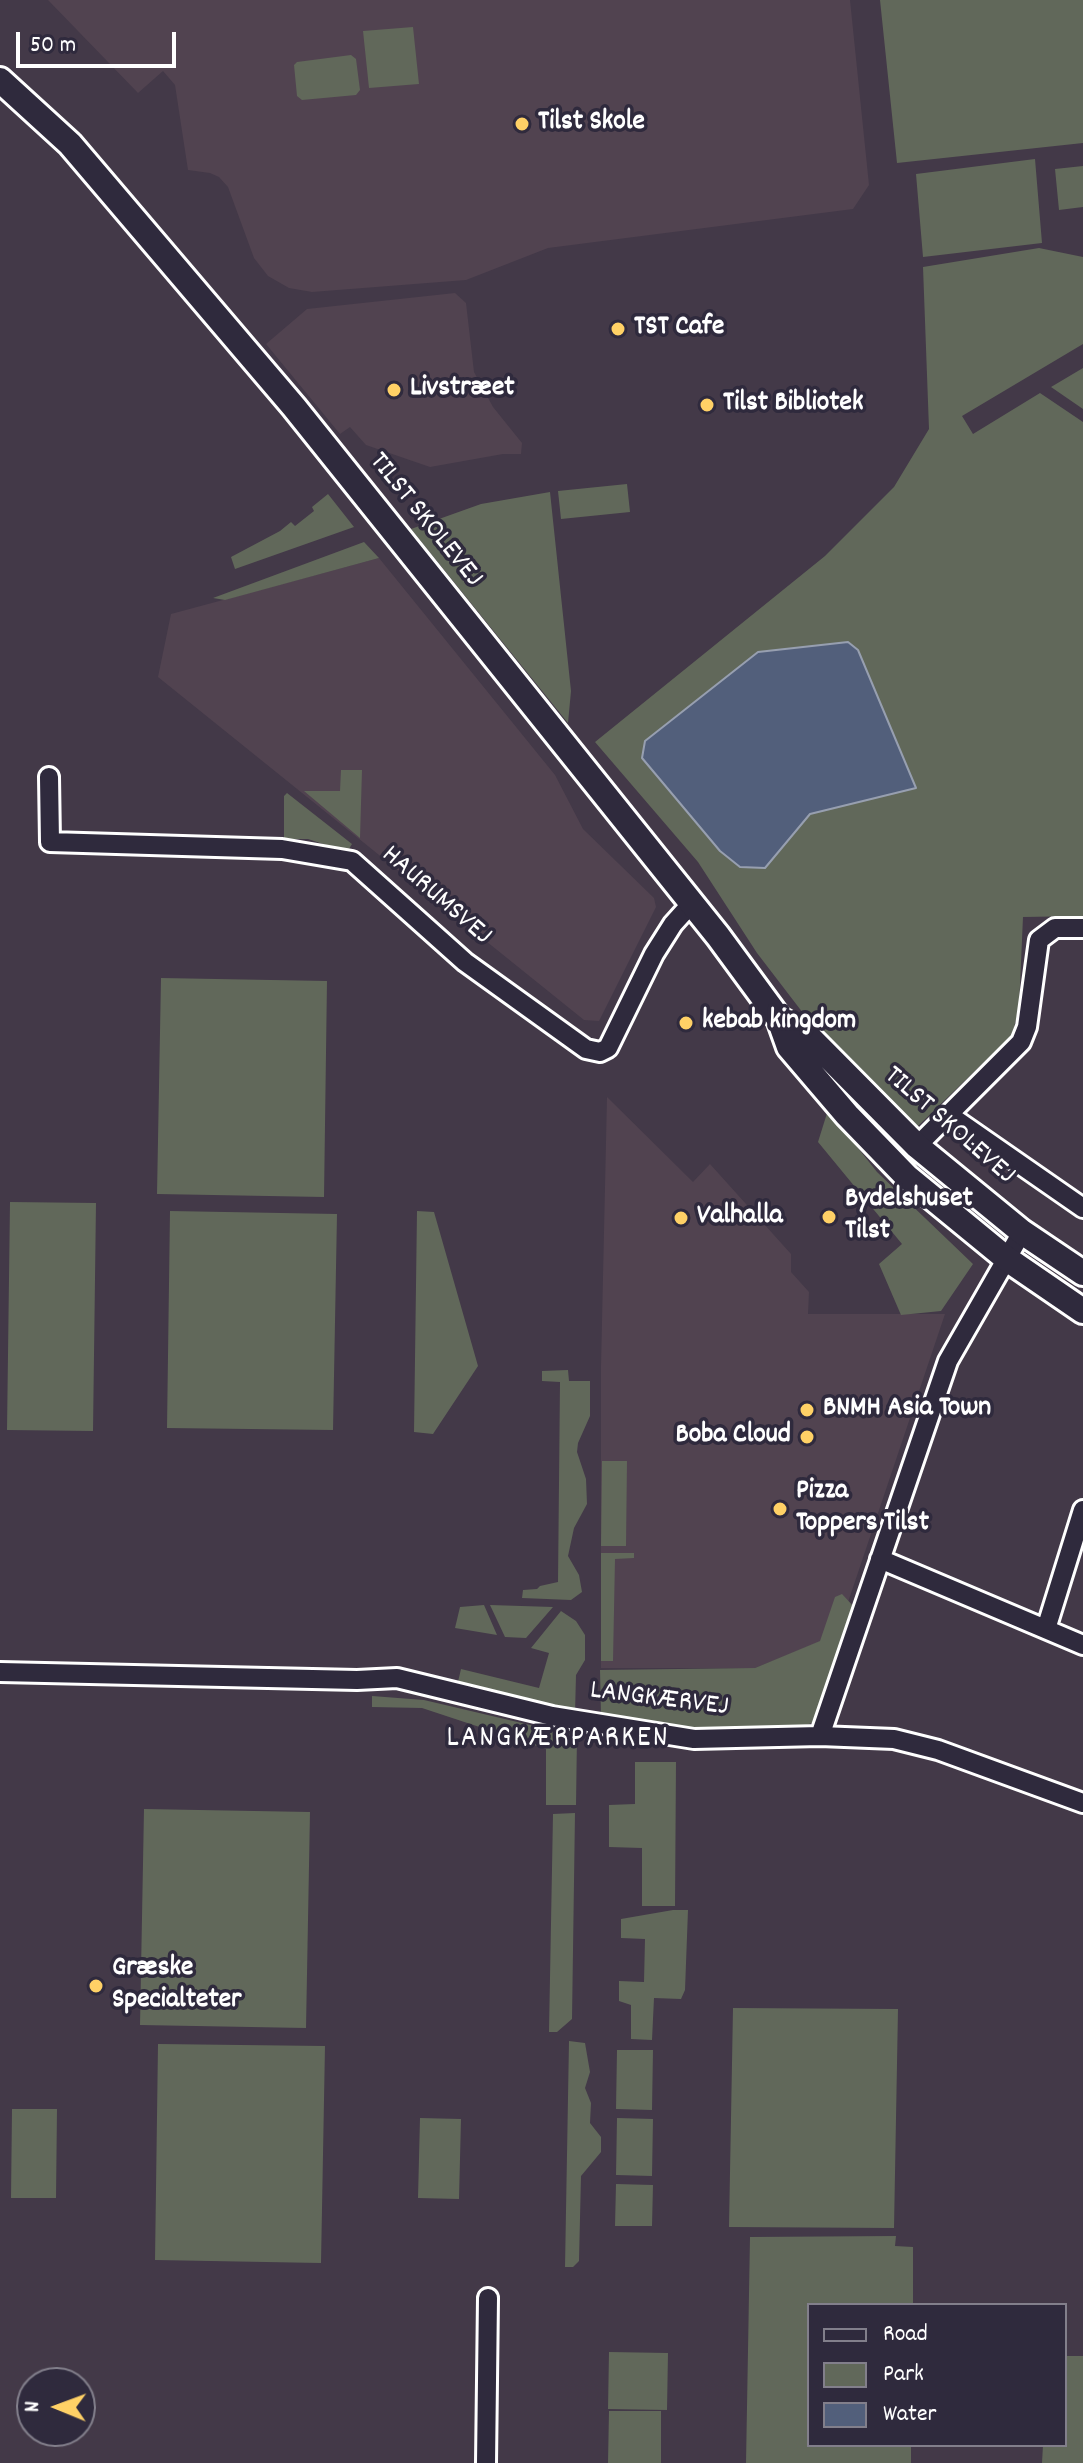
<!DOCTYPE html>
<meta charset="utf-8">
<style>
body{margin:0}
#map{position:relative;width:1083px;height:2463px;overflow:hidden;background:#433948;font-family:Dekko,sans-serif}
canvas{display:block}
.legend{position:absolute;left:807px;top:2303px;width:260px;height:144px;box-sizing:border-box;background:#2f2a3d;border:2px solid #827f8b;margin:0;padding:10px 14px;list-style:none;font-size:24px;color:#fff}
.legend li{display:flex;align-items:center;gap:16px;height:40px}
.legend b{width:40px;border:2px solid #827f8b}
.north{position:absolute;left:16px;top:2367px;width:80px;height:80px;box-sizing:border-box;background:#2f2a3d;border:2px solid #827f8b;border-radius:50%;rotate:271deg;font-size:22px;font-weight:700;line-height:32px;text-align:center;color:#fff}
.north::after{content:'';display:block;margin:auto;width:28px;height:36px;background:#ffd166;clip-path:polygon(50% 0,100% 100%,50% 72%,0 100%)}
.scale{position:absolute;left:16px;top:32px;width:160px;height:36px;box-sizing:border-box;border:4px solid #fff;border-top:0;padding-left:10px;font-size:24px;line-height:28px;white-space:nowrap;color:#fff;-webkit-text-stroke:6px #2f2a3d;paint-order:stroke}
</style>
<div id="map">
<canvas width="1083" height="2463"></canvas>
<ul class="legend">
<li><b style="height:10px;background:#2f2a3d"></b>Road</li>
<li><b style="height:22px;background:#61685a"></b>Park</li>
<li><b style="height:22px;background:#525f7b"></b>Water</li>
</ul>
<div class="north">N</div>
<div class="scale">50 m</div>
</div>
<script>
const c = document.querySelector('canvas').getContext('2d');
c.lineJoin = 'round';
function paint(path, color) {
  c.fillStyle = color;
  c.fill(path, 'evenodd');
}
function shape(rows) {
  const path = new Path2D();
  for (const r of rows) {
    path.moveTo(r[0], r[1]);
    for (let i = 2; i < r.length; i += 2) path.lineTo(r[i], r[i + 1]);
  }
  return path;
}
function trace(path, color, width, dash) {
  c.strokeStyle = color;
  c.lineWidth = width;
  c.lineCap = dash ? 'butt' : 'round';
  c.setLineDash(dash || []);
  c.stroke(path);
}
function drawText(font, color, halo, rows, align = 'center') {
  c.font = font + ' Dekko,sans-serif';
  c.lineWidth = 7;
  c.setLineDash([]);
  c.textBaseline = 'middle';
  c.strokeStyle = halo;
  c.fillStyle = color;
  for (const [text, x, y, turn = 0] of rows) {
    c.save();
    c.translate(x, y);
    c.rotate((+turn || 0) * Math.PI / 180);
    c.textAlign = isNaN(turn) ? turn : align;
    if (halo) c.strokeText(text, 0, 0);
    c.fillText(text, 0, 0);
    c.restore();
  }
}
const built = shape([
 [48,0,850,0,869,185,853,209,548,248,466,280,312,292,289,288,268,276,254,258,228,187,219,177,210,173,188,170,175,85,163,71,138,93],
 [455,293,466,303,474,372,493,407,522,443,521,454,503,454,430,467,366,445,350,427,340,434,266,344,307,309],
 [379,558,555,775,583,829,654,898,656,907,599,1021,584,1020,158,677,171,614],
 [607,1097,693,1182,710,1164,791,1254,791,1272,809,1292,808,1314,945,1314,837,1635,755,1668,601,1668,601,1366]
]);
const green = shape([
 [880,0,1083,0,1083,143,897,163],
 [413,27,419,84,369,88,363,31],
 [351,55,356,59,360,90,356,95,302,100,297,96,294,65,297,62],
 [1035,159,1042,243,923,257,916,174],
 [1083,166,1083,207,1059,210,1055,169],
 [1039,248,1083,257,1083,344,962,416,973,434,1040,393,1083,422,1083,916,1023,917,1019,1008,1012,1035,917,1127,816,1030,757,953,698,862,595,742,825,556,894,487,929,429,923,267],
 [858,650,916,788,810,814],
 [1083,368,1083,409,1051,387],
 [627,484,630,512,561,519,558,491],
 [550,492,571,691,568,723,411,529,481,504],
 [328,494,354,527,235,569,231,557,280,531,291,522,295,526,314,511,312,507],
 [364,542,379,558,225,600,213,598],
 [341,770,362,770,360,838,304,791,340,791],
 [287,793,352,844,349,849,344,851,308,839,284,839,284,796],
 [161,978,327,981,324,1197,157,1194],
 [828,1110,877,1172,973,1264,941,1311,901,1315,879,1264,902,1244,818,1142],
 [10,1202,96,1203,93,1431,7,1430],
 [170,1211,337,1214,333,1430,167,1428],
 [417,1211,434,1212,478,1366,433,1434,414,1432],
 [568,1370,569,1381,590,1381,590,1416,578,1443,577,1452,586,1479,587,1504,574,1528,568,1556,579,1575,582,1592,571,1600,522,1598,523,1590,537,1589,540,1586,558,1582,560,1382,542,1381,542,1371],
 [602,1461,627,1461,626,1546,601,1546],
 [601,1553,634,1553,634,1558,615,1559,613,1661,601,1661],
 [842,1594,855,1608,818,1716,812,1723,799,1727,683,1728,601,1716,600,1670,755,1668,820,1641,835,1597],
 [484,1605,497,1635,455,1628,460,1607],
 [490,1605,553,1607,526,1638,505,1637],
 [561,1611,576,1621,585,1635,585,1660,576,1675,575,1714,457,1686,461,1669,539,1688,549,1653,531,1648],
 [372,1696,424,1700,577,1736,576,1805,546,1805,546,1749,422,1708,372,1707],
 [635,1762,676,1762,675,1906,642,1906,642,1848,609,1847,609,1805,635,1804],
 [144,1809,310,1812,306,2028,140,2025],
 [575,1813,572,2019,557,2032,549,2032,553,1814],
 [673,1910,688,1910,685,1990,681,1999,654,1998,652,2040,631,2039,631,2005,619,2001,619,1981,644,1982,645,1939,621,1938,621,1919],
 [733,2008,898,2009,894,2228,729,2227],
 [569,2041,585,2043,590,2072,585,2088,591,2103,590,2123,601,2137,601,2152,581,2176,579,2261,573,2267,565,2267],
 [158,2044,325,2046,321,2263,155,2260],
 [617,2050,653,2050,652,2110,616,2109],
 [12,2109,57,2109,56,2198,11,2198],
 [420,2118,461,2119,459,2199,418,2198],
 [617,2118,653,2119,652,2176,616,2175],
 [616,2184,653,2185,652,2226,615,2226],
 [896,2236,895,2246,913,2247,913,2305,809,2305,809,2445,911,2445,911,2463,746,2463,750,2237],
 [609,2352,668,2353,667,2410,608,2409],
 [1065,2356,1083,2356,1083,2463,1042,2463,1043,2445,1065,2445],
 [609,2411,661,2411,661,2463,608,2463]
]);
const water = shape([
 [848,642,858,650,916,788,810,814,765,868,740,867,720,851,642,758,645,741,758,652,848,642]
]);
const street = shape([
 [49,777,50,842,282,849,352,861,465,962,586,1049,600,1052,608,1048,654,954,673,924,692,903],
 [949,1115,1083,1208],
 [917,1146,1021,1042,1027,1027,1039,940,1055,928,1083,928],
 [880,1559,1083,1645],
 [1046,1629,1083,1510],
 [0,1672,357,1680,397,1678,552,1716,694,1739,820,1736,894,1739,938,1750,1083,1803],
 [820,1736,948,1361,1022,1232],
 [486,2463,488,2298]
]);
const secondary = shape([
 [0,80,70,144,294,407,718,936,779,1019,789,1047,847,1115,907,1177,1007,1259,1083,1311],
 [779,1019,808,1036,917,1146,1022,1232,1083,1273]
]);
const markers = [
 [522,124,8,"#ffd166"],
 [618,329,8,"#ffd166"],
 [394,390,8,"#ffd166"],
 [707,405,8,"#ffd166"],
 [686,1023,8,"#ffd166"],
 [829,1217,8,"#ffd166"],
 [681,1218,8,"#ffd166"],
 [807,1410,8,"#ffd166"],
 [807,1437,8,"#ffd166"],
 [780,1509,8,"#ffd166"],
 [96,1986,8,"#ffd166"]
];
const poiNames = [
 ["Tilst Skole",538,124],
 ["TST Cafe",634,329],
 ["Livstræet",410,390],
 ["Tilst Bibliotek",723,405],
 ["kebab kingdom",702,1023],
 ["Bydelshuset",845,1201],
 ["Tilst",845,1233],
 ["Valhalla",697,1218],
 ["BNMH Asia Town",823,1410],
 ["Boba Cloud",791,1437,"right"],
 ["Pizza",796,1493],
 ["Toppers Tilst",796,1525],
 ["Græske",112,1970],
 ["Specialteter",112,2002]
];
const streetNames = [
 ["TILST SKOLEVEJ",424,521,51],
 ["HAURUMSVEJ",435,897,41],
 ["TILST SKOLEVEJ",948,1127,41],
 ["LANGKÆRVEJ",659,1701,7]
];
const neighbourhoodNames = [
 ["LANGKÆRPARKEN",558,1741]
];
paint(built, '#514350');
paint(green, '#61685a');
paint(water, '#525f7b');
trace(water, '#979fb0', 2);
trace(street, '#fff', 24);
trace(secondary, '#fff', 30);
trace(street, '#2f2a3d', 18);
trace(secondary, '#2f2a3d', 24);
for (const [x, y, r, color] of markers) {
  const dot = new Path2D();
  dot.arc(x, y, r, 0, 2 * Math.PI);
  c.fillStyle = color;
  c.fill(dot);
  trace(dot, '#2f2a3d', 3);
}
drawText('bold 28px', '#fff', '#2f2a3d', poiNames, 'left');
drawText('28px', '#fff', '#2f2a3d', streetNames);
c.letterSpacing = '2px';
drawText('30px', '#fff', '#2f2a3d', neighbourhoodNames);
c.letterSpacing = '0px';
</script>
